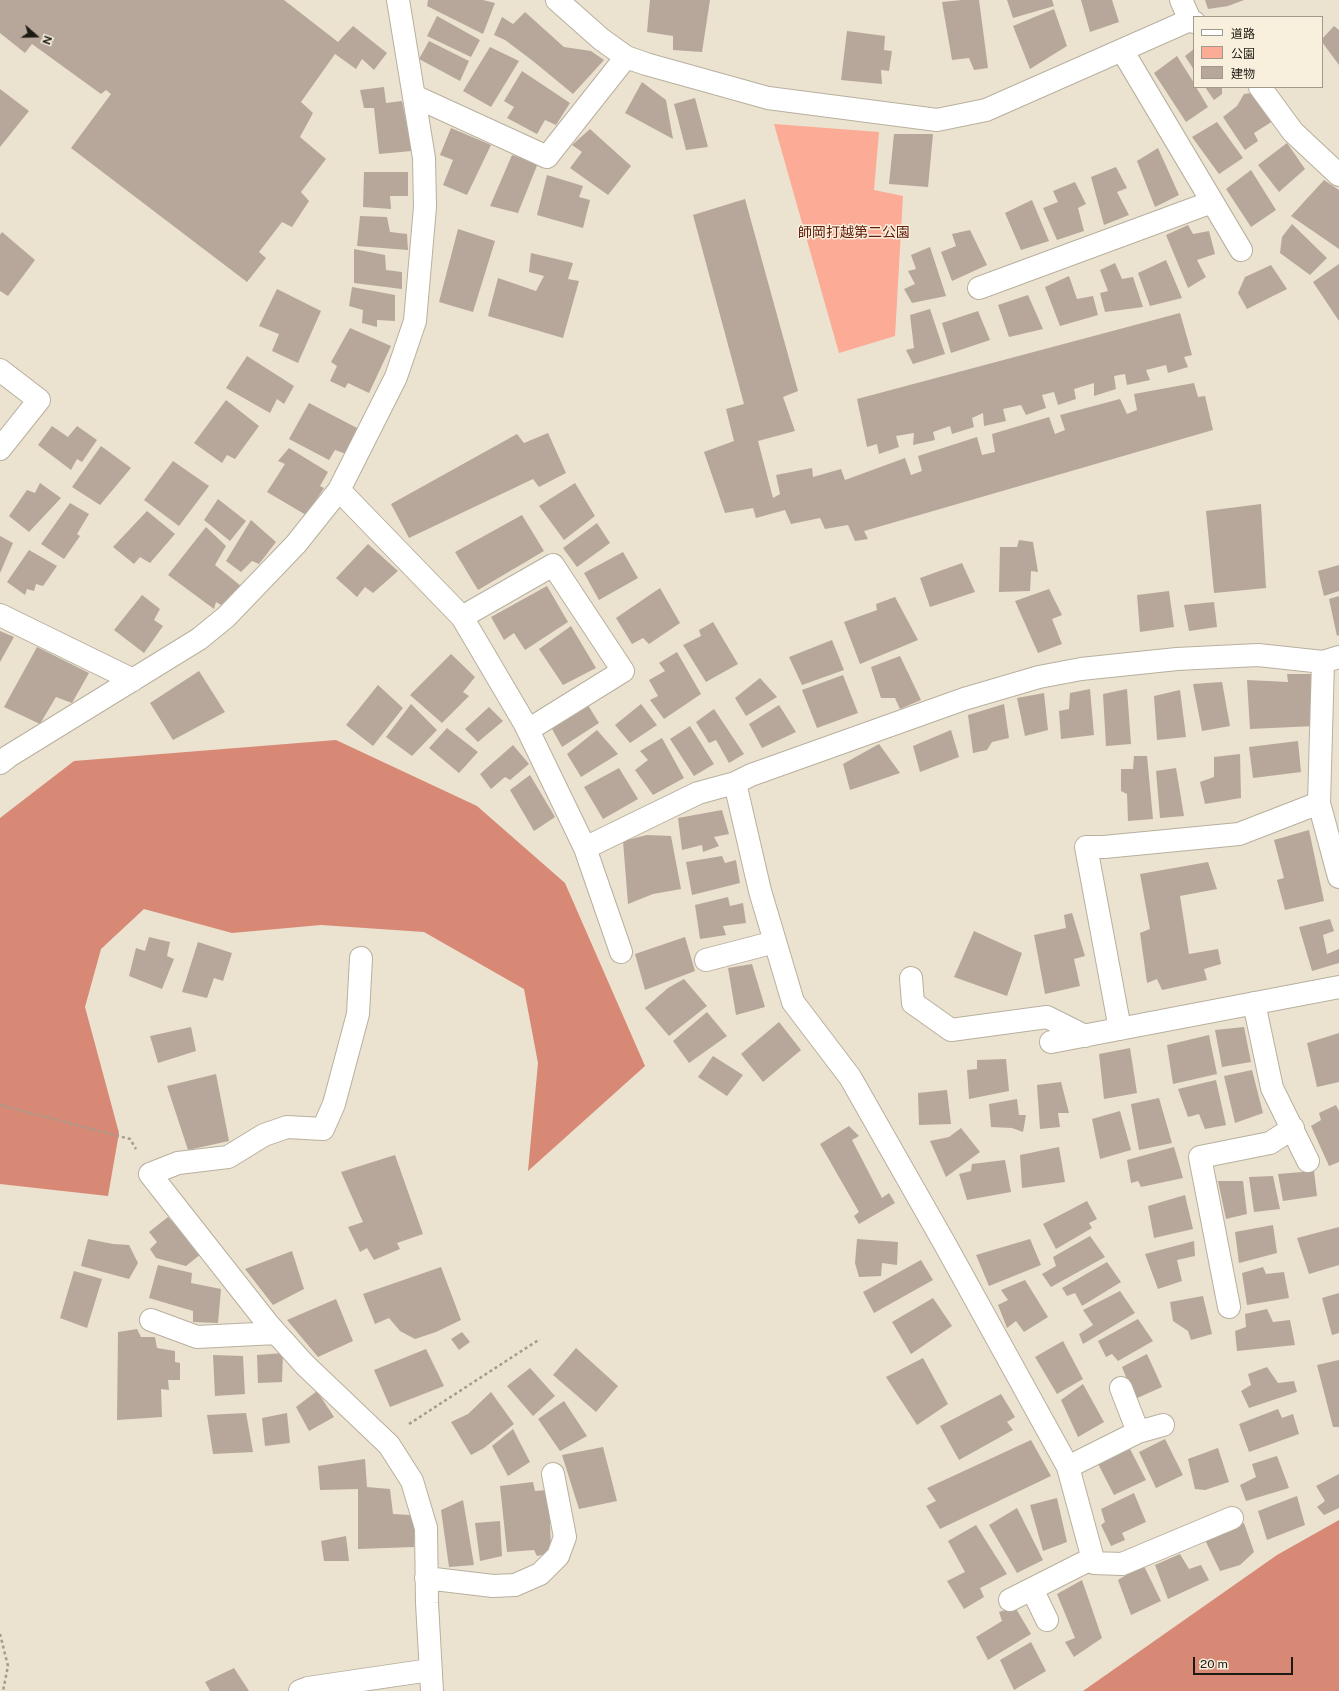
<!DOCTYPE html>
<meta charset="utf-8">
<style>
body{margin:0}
#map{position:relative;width:1339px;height:1691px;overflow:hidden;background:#ebe2cf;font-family:"Public Sans","Noto Sans JP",sans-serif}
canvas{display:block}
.legend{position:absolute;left:1193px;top:16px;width:130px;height:72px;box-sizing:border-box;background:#f8efdd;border:1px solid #a09a8c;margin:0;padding:5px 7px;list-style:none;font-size:12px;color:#1d1a13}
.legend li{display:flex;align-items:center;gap:8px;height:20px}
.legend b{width:20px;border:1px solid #a09a8c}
.north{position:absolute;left:16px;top:16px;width:40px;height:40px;-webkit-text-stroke:3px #f8efdd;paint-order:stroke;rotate:110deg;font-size:11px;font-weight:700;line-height:16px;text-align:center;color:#1d1a13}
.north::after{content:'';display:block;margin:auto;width:14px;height:18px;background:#1d1a13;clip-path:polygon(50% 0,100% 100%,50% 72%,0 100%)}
.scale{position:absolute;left:1193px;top:1657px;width:100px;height:18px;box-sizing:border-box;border:2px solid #1d1a13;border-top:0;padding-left:5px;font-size:12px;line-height:14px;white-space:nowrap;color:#1d1a13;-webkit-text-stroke:3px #f8efdd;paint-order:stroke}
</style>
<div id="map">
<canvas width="1339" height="1691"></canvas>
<ul class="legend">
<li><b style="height:5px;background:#fff"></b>道路</li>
<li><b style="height:11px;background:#fcab96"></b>公園</li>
<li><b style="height:11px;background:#b7a79a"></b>建物</li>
</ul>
<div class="north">N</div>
<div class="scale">20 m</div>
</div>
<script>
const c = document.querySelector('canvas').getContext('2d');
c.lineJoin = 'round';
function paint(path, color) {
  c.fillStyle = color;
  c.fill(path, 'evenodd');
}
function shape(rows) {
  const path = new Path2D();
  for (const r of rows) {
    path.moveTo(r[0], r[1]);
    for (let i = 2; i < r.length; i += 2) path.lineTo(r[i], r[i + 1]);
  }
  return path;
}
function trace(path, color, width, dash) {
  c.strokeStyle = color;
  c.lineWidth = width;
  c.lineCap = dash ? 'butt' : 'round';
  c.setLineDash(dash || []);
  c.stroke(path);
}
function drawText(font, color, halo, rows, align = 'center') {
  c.font = font + ' "Public Sans","Noto Sans JP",sans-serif';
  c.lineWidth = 3;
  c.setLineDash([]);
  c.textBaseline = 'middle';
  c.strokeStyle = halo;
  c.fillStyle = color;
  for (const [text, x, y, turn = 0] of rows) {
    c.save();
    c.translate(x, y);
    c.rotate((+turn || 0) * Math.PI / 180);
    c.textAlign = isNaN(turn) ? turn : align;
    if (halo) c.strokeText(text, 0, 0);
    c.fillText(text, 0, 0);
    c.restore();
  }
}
const green = shape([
 [774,124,879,132,874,190,903,196,895,336,839,353]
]);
const forest = shape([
 [336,740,477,806,565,883,645,1066,528,1171,538,1063,524,989,424,932,321,925,232,933,144,909,101,949,85,1007,119,1133,108,1196,0,1184,0,818,74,761],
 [1339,1520,1339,1691,1083,1691,1277,1555]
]);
const building = shape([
 [0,0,284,0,338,42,353,26,387,53,374,70,362,59,356,69,335,54,301,102,313,113,300,137,326,159,301,192,309,201,292,227,282,222,259,252,266,258,247,282,71,148,111,94,106,90,101,94,32,44,25,53,0,33],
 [428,0,483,0,495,3,483,34,427,6],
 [650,0,710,0,702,52,673,50,673,36,647,32],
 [962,0,979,0,988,68,974,70,969,58,952,60,942,2],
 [1007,0,1052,0,1054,6,1013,18],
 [1081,0,1112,0,1119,22,1090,32],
 [1205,0,1244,0,1228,6,1208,9],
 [1054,9,1067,46,1030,69,1013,26],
 [525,12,564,47,591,51,604,60,573,94,533,61,505,40,494,35,502,17,513,24],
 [437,16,480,40,471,57,427,36],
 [1334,26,1339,30,1339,65,1322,42,1322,39],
 [847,31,885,36,884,50,892,51,889,71,881,70,882,84,841,80],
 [429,41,469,61,460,81,419,59],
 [490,47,519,61,491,107,463,91],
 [1194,49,1194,70,1185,56],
 [1177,56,1194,83,1194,87,1196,87,1208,107,1186,122,1154,73],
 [522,71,570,103,556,125,545,120,537,134,507,118,514,107,504,101],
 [642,82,666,100,673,139,625,113],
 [384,87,386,103,402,101,412,151,379,154,374,108,364,108,360,90],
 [1205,87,1222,87,1222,94,1214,100],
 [0,89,29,111,0,147],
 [1252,93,1273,121,1254,133,1258,141,1245,150,1223,117,1237,106,1244,94],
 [695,98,708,147,686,150,674,104],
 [1217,122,1243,158,1219,174,1192,137],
 [451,128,491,145,467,195,443,185,453,160,440,155],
 [590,129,631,166,608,195,570,168,582,152,572,145],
 [894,134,933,134,928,187,889,184],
 [1287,143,1305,169,1279,192,1258,165],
 [1158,148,1179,195,1155,207,1137,161],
 [512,155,538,163,518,213,490,206],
 [1116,167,1127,188,1117,192,1129,215,1104,225,1091,177],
 [1251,170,1276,210,1251,227,1226,189],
 [364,172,408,172,408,196,390,196,391,209,363,207],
 [547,175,583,186,579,197,590,200,583,228,537,215],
 [1324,180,1339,190,1339,249,1291,216],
 [1075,182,1086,204,1078,208,1084,231,1057,240,1043,208,1058,202,1053,191],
 [745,199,798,391,783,397,795,431,758,441,773,498,780,494,776,475,812,468,813,477,841,469,845,480,905,458,911,475,922,471,918,456,977,437,982,455,995,452,992,434,1049,417,1055,434,1065,430,1060,415,1120,399,1127,414,1137,410,1134,394,1194,383,1198,397,1205,396,1213,430,864,531,868,539,855,541,848,525,825,529,820,518,791,524,785,510,756,518,753,508,725,513,704,452,734,441,726,409,744,404,693,215],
 [1032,200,1049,241,1021,250,1005,213],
 [360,216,387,217,390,232,407,234,408,250,357,246],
 [1292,224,1327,258,1310,275,1280,253,1282,237],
 [1188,225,1193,234,1209,231,1215,254,1197,260,1206,277,1188,288,1166,235],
 [458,229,495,241,473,312,439,302],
 [970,230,987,265,952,281,941,252,956,246,952,234],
 [2,232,35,260,8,296,0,291,0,235],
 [930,247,946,296,912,303,904,289,915,284,908,271,916,269,911,255],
 [354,249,385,255,386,270,402,272,402,289,354,283],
 [531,253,573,263,568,279,579,281,563,338,488,316,498,278,536,291,544,276,529,272],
 [1166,260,1182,298,1150,306,1138,273],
 [1115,263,1122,279,1133,277,1143,307,1105,312,1100,293,1108,291,1100,270],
 [1339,264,1339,321,1313,282],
 [1271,265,1287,289,1247,309,1238,293,1245,277],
 [1069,276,1077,299,1093,296,1098,315,1060,326,1045,287],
 [352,287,395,295,395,321,377,320,377,327,362,323,363,310,349,306],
 [277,289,321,311,298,363,272,351,279,334,259,326],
 [1028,295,1043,329,1009,337,998,305],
 [930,309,945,354,913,364,906,350,914,348,910,315],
 [978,311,990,340,951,353,942,323],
 [1180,313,1192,355,1184,357,1188,367,1168,373,1166,365,1146,370,1150,380,1127,385,1125,374,1114,376,1116,389,1094,396,1094,383,1074,389,1076,399,1058,405,1054,392,1042,395,1046,408,1026,415,1021,405,1003,409,1006,421,984,426,983,413,972,418,974,427,952,434,950,426,933,432,935,440,913,445,914,433,896,436,899,447,879,454,877,444,867,447,857,399],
 [350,328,391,346,369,393,348,383,345,388,330,381,337,366,331,362],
 [247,356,294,386,284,404,277,399,270,413,226,388],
 [226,400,259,426,235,459,227,455,222,463,194,443],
 [309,403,359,429,349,455,335,450,329,460,289,439],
 [52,426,68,437,77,426,97,440,82,462,77,459,71,470,38,445],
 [548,433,566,473,539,487,533,479,409,538,391,504,517,434,524,443],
 [101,446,131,468,100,505,72,487],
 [289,448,328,472,320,486,324,488,306,515,267,492,285,464,278,461],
 [173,461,209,486,179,526,144,500],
 [40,483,61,498,29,532,9,516,27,490,35,493],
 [575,483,595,516,564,540,539,506],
 [218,499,246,521,230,541,204,520],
 [70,503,89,514,77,534,80,536,64,559,41,544],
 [1261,504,1266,588,1214,593,1206,511],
 [147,511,175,534,150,563,140,557,134,564,113,547],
 [522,515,544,551,478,590,455,552],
 [251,520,276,542,259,564,252,561,241,572,226,561],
 [597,523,610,543,577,567,563,548],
 [206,527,226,546,215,565,241,586,221,605,216,602,214,609,168,575],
 [0,536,13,543,0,573],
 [1019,540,1033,542,1038,572,1031,571,1030,591,999,592,1000,547,1017,547],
 [368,544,398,571,373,593,365,587,357,597,336,578],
 [29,550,57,566,43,586,36,584,34,591,27,589,25,595,7,582],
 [623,552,638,578,599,600,584,573],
 [962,563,975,592,930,607,920,578],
 [1339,565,1339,591,1324,596,1318,571],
 [547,586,568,622,525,650,514,633,504,640,491,617],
 [660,588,680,623,649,644,643,638,632,644,616,618],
 [1049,589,1062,615,1052,619,1062,644,1038,653,1015,601],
 [1169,591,1174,627,1140,632,1137,595],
 [142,595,160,609,154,620,163,626,144,653,114,630],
 [1339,596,1339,635,1337,636,1329,599],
 [895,597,918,640,860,664,844,622,877,610,876,604],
 [1214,602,1217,627,1189,631,1184,605],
 [713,622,738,664,706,682,683,645,701,636,699,630],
 [571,626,596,668,563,685,539,649],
 [0,631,14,637,0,662],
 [832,640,844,670,802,685,789,657],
 [37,647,89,673,72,703,56,697,40,724,4,707],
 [677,652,701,694,664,719,650,700,658,696,649,680,665,671,659,663],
 [451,654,475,677,463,692,469,696,442,723,410,695],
 [900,656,921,700,900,709,895,698,881,698,871,667],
 [199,671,225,712,173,740,150,703],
 [1287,674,1311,674,1315,726,1250,729,1247,680,1288,682],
 [843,675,858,713,817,728,802,690],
 [760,678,777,697,746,716,735,698],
 [1222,682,1230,726,1202,731,1193,684],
 [378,685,403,708,373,746,346,725],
 [1090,689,1094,735,1061,739,1059,711,1069,709,1070,693],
 [1127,689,1131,744,1106,746,1103,694],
 [1180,690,1186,737,1157,740,1154,696],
 [1044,693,1048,730,1025,736,1017,698],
 [586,702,599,723,562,747,551,727],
 [411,704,437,730,412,756,386,737],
 [641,704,657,725,630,743,615,725],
 [1004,704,1009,738,992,742,987,750,973,753,968,715],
 [779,705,796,732,762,748,749,724],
 [489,707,503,721,478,742,465,729],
 [714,709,744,754,729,763,716,740,709,743,696,722],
 [690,726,714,764,694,776,670,739],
 [447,728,478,752,459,773,429,748],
 [597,730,618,754,581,777,567,754],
 [951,730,959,757,920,772,913,746],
 [662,738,684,778,653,795,635,770,648,760,640,751],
 [1298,741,1301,772,1253,778,1249,747],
 [879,744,900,773,850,790,843,764],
 [513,745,529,764,510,780,505,777,491,789,480,774],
 [1240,754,1241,798,1205,804,1200,782,1214,777,1214,757],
 [1134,756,1147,756,1153,819,1128,821,1127,794,1121,791,1121,769,1133,769],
 [619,768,638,799,603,819,584,787],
 [1176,768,1184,816,1160,818,1156,771],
 [530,775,555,817,534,831,510,790],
 [722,810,729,834,714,837,719,846,703,852,702,845,682,850,678,818],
 [1309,830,1324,901,1285,910,1277,880,1284,878,1274,840],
 [647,835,671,836,681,889,653,894,628,904,623,841],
 [722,856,725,863,736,860,740,883,692,895,686,862],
 [1208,862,1217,889,1180,896,1189,954,1218,949,1221,964,1204,969,1207,980,1162,990,1157,979,1147,983,1140,933,1150,929,1140,874],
 [728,897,730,906,743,903,746,923,723,926,726,935,700,939,695,905],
 [1072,913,1085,956,1074,959,1080,986,1045,994,1034,935,1066,928,1064,915],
 [1330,919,1334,931,1323,935,1327,954,1339,949,1339,963,1312,971,1299,927],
 [974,931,1022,953,1007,996,954,977],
 [149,937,170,942,167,956,174,959,162,989,129,976,136,948,145,951],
 [685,937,695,971,645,990,635,954],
 [198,942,232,953,223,981,214,978,207,998,182,992],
 [752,964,765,1007,736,1015,728,968],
 [684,979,707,1006,669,1036,645,1008,668,988],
 [707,1012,727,1036,689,1063,673,1041],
 [779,1022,801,1050,763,1082,741,1054],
 [191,1027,196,1051,158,1063,150,1036],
 [1244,1027,1251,1062,1222,1067,1215,1030],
 [1339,1033,1339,1082,1317,1087,1307,1043],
 [1209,1035,1217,1074,1173,1084,1167,1045],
 [1130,1048,1137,1093,1104,1099,1099,1054],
 [713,1056,743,1075,727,1096,698,1077],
 [1006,1059,1009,1091,969,1099,967,1070,977,1069,977,1060],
 [1252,1070,1263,1113,1235,1123,1224,1076],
 [216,1074,229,1141,188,1150,167,1086],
 [1216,1080,1226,1125,1205,1129,1199,1114,1188,1117,1178,1089],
 [1061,1082,1069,1113,1058,1113,1060,1127,1040,1129,1037,1085],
 [947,1090,951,1124,919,1125,918,1093],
 [1159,1098,1172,1143,1139,1150,1131,1104],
 [1017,1099,1019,1115,1026,1115,1023,1132,1012,1128,991,1127,989,1104],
 [1336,1105,1339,1111,1339,1162,1329,1166,1311,1126,1321,1120,1319,1113],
 [1120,1111,1131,1150,1100,1159,1092,1119],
 [849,1126,859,1136,852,1140,882,1198,889,1193,895,1203,859,1224,854,1216,859,1212,820,1144],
 [961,1128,980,1152,946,1177,930,1141,949,1137],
 [1059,1147,1065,1182,1022,1188,1020,1155],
 [1174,1147,1183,1178,1141,1187,1138,1181,1131,1183,1127,1160],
 [395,1155,423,1234,397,1243,400,1249,374,1260,367,1248,360,1252,348,1227,363,1222,341,1172],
 [1005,1160,1011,1192,967,1200,959,1174,971,1171,972,1164],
 [1314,1171,1317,1196,1283,1201,1278,1174],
 [1273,1176,1280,1209,1254,1212,1249,1177],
 [1218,1181,1243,1181,1247,1214,1226,1219],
 [1185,1195,1193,1229,1154,1238,1148,1206],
 [1087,1201,1097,1219,1089,1223,1092,1228,1056,1249,1043,1224],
 [168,1217,201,1254,186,1266,156,1258,150,1249,157,1242,149,1232],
 [1273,1225,1277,1253,1239,1263,1235,1232],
 [1339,1227,1339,1265,1309,1274,1297,1238],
 [1090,1236,1105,1257,1051,1287,1042,1274,1056,1266,1053,1257],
 [88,1239,113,1244,129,1245,138,1263,129,1279,81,1266],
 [857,1239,898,1242,897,1265,882,1263,881,1276,859,1277,855,1263],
 [1030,1239,1041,1265,989,1286,976,1255],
 [1194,1241,1195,1256,1177,1260,1182,1281,1158,1289,1145,1254],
 [292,1251,304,1289,273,1305,245,1269],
 [921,1260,933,1280,874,1313,863,1292],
 [1107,1262,1121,1282,1082,1306,1075,1293,1067,1296,1062,1288],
 [158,1265,192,1273,191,1283,221,1289,218,1323,193,1322,193,1311,149,1298],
 [441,1267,461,1320,436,1332,415,1339,400,1331,389,1318,375,1324,363,1294],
 [1263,1267,1266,1274,1284,1272,1289,1298,1247,1305,1242,1273],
 [74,1271,102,1279,87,1328,60,1318],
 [1025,1280,1048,1317,1024,1332,1016,1321,1007,1328,998,1305,1008,1300,1001,1290],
 [1120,1291,1135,1313,1083,1344,1079,1334,1093,1325,1083,1310],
 [1339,1293,1339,1333,1332,1335,1322,1298],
 [1203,1296,1212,1334,1191,1340,1188,1331,1173,1321,1170,1302],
 [933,1298,952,1326,911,1354,892,1322],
 [336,1299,353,1341,318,1357,287,1320],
 [1267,1309,1273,1322,1290,1320,1295,1345,1237,1351,1235,1331,1246,1327,1245,1314],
 [1138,1319,1153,1341,1118,1361,1112,1354,1106,1357,1098,1341],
 [137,1329,141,1337,155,1337,157,1348,175,1351,175,1362,180,1363,180,1380,168,1380,169,1390,161,1389,162,1417,117,1420,118,1332],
 [462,1332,470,1342,459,1350,451,1339],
 [1063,1341,1083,1379,1057,1394,1035,1357],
 [576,1348,618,1386,596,1412,553,1375],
 [426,1349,444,1386,390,1407,374,1370],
 [283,1353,282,1382,258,1383,257,1355],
 [1147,1354,1162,1387,1135,1399,1122,1367],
 [213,1355,243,1356,245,1394,215,1396],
 [923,1358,948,1404,917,1425,886,1377],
 [1339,1360,1339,1427,1333,1427,1317,1365],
 [1267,1367,1278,1383,1294,1381,1297,1392,1249,1408,1241,1391,1251,1385,1248,1374],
 [530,1368,555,1396,533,1416,507,1386],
 [1083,1384,1104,1422,1078,1437,1061,1400],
 [317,1391,334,1417,309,1431,296,1407],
 [491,1392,514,1424,484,1448,471,1455,451,1422,468,1414],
 [1001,1394,1015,1417,1007,1422,1013,1430,959,1460,940,1426],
 [564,1401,587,1436,560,1451,538,1419],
 [1278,1409,1282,1418,1293,1414,1299,1434,1249,1452,1239,1424],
 [246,1413,253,1452,213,1454,207,1415],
 [287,1413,290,1443,265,1446,262,1418],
 [513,1429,530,1462,508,1476,492,1446],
 [1165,1439,1183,1475,1156,1488,1139,1452],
 [1031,1440,1051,1476,940,1529,926,1506,936,1501,927,1488],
 [603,1447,617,1501,579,1509,562,1455],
 [1129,1447,1146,1480,1114,1495,1097,1462],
 [1218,1448,1229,1482,1205,1490,1195,1489,1188,1459],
 [1277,1456,1289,1488,1246,1501,1240,1485,1256,1477,1252,1464],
 [365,1459,367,1487,390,1489,393,1514,410,1515,415,1529,414,1547,358,1549,358,1489,320,1490,318,1466],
 [1339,1474,1339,1508,1324,1515,1317,1507,1325,1501,1316,1486],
 [533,1482,535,1491,549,1490,551,1553,537,1556,534,1550,507,1552,500,1486],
 [1134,1493,1146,1522,1122,1533,1125,1540,1111,1546,1101,1525,1105,1522,1101,1509],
 [1297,1496,1305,1525,1267,1540,1258,1511],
 [1057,1498,1067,1542,1043,1551,1030,1505],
 [463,1500,474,1565,449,1567,441,1510],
 [1017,1508,1043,1560,1017,1573,989,1525],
 [500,1521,502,1556,480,1561,475,1523],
 [1244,1523,1254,1552,1240,1565,1220,1571,1205,1540],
 [976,1525,1007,1574,980,1588,984,1597,964,1609,947,1581,965,1572,948,1541],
 [346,1536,349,1561,324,1561,321,1541],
 [1180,1554,1189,1569,1201,1565,1209,1580,1168,1599,1155,1565],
 [1143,1564,1161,1601,1131,1615,1118,1580],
 [1082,1580,1102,1638,1074,1657,1065,1642,1075,1638,1057,1594],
 [1015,1607,1031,1634,988,1660,976,1637,1002,1621,999,1612],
 [1031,1642,1046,1671,1014,1690,1000,1660],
 [234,1668,249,1691,210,1691,205,1682]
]);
const path = shape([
 [0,1105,130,1139,136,1149],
 [409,1424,540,1339],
 [0,1634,8,1666,3,1691]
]);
const minor = shape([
 [557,0,601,39,626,57,646,64,768,98,937,120,986,110,1190,20],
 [1181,0,1190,20,1194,22],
 [1122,50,1241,250],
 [1260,87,1293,132,1339,175],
 [414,96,547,157,626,57],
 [979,288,1212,202],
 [0,370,39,400,0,449],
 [339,490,462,617,525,724,585,848,621,952],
 [0,615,133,680],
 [462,617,553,565,623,671,528,730],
 [1323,662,1319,803,1339,877],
 [0,763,9,756,199,639,226,617,296,544,339,490,396,377,415,321,425,207,424,158,398,0],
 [735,783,760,891,793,1002,850,1077,946,1246,1068,1467,1094,1563,1122,1564,1232,1518],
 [585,848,698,793,735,783,751,775,964,699,1039,677,1081,669,1177,659,1258,655,1323,662,1339,657],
 [361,958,358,1014,334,1104,323,1129,287,1127,264,1135,228,1157,178,1163,150,1174,268,1324,305,1365,389,1445,412,1481,426,1528,427,1603,432,1691],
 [706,960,775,942],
 [911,978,913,1003,951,1030,1047,1017,1085,1036],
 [1254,1003,1272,1088,1308,1161],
 [1120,1029,1086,847,1104,847,1239,834,1319,803],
 [1051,1042,1339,987],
 [1229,1307,1200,1157,1270,1143,1293,1128],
 [151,1320,197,1337,276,1333],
 [1121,1388,1138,1432],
 [1068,1467,1138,1432,1163,1425],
 [426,1578,493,1586,515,1585,540,1574,558,1556,565,1537,553,1474],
 [1032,1589,1047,1620],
 [1010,1600,1093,1558],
 [300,1691,308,1688,430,1670]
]);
const parkNames = [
 ["師岡打越第二公園",854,233]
];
paint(green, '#fcab96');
paint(forest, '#d78975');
paint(building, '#b7a79a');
trace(minor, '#b8b09e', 24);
trace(path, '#a39c8d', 2.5, [3, 3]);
trace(minor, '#fff', 22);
drawText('14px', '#5f1a08', '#f8efdd', parkNames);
</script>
